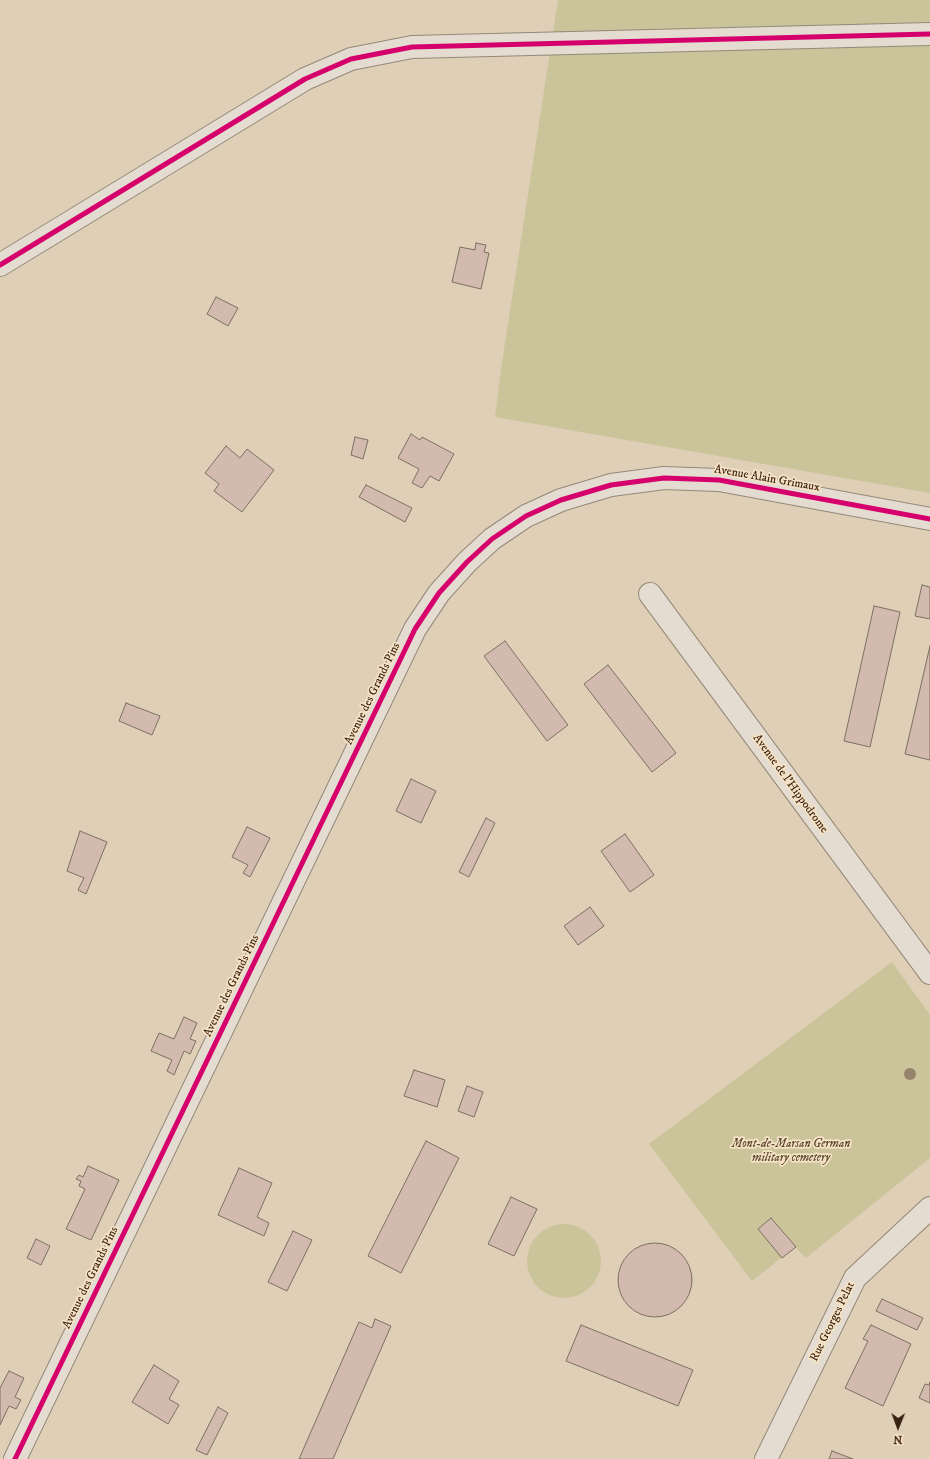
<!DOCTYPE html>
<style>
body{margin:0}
#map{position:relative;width:930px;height:1459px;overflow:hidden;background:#decfb6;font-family:"IM FELL DW Pica",serif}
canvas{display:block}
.north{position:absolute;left:878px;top:1407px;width:40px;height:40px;-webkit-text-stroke:3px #f5e2c4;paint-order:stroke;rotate:181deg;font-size:11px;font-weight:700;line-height:16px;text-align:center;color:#3a2010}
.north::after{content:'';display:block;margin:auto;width:14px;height:18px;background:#3a2010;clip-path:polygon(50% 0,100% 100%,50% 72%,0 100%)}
</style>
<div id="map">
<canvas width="930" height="1459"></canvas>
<div class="north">N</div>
</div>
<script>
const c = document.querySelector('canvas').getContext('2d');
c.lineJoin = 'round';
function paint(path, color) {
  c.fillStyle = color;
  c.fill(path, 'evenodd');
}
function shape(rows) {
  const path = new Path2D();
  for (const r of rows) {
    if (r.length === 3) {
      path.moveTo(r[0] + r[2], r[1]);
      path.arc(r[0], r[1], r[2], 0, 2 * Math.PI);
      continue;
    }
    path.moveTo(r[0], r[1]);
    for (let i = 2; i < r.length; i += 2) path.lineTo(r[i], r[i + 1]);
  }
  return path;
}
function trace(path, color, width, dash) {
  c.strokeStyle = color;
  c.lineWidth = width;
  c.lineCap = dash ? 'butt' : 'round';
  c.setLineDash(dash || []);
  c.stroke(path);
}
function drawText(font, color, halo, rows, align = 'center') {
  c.font = font + ' "IM FELL DW Pica",serif';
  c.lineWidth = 3.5;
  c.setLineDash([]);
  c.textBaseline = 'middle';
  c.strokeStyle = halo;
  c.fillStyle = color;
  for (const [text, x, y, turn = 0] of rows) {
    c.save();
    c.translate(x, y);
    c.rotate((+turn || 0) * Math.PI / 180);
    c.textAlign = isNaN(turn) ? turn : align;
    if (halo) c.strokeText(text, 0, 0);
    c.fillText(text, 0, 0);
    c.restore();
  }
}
const green = shape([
 [558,0,930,0,930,493,495,417,501,369],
 [892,962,930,1015,930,1158,806,1258,795,1247,752,1281,649,1144],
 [564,1261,37]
]);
const building = shape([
 [476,243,486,245,484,252,489,253,481,289,452,282,460,247,475,250,476,243],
 [216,297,238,308,228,326,207,314,216,297],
 [411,434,420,440,422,437,454,454,439,481,430,476,422,488,412,483,419,469,398,458,411,434],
 [355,437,368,440,363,459,351,455,355,437],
 [226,446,240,458,247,449,274,470,242,512,214,491,219,484,205,473,226,446],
 [366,485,412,508,405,522,359,497,366,485],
 [922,585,930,587,930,619,915,616,922,585],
 [874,606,900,612,870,747,844,741,874,606],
 [505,641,568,725,547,741,484,656,505,641],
 [930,646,930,760,905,754,930,646],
 [608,665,676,753,652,772,584,684,608,665],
 [126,703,160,716,152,735,119,721,126,703],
 [411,779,436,791,421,823,396,811,411,779],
 [486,818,495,823,469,877,459,872,486,818],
 [247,827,270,838,250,877,243,873,248,865,232,857,247,827],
 [80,831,107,842,86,894,78,890,84,878,67,871,80,831],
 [625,834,654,875,630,892,601,851,625,834],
 [590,907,604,926,578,945,564,926,590,907],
 [184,1017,197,1023,190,1039,196,1041,190,1054,184,1051,174,1075,167,1071,172,1060,151,1051,159,1033,174,1039,184,1017],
 [414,1070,445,1080,437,1107,404,1096,414,1070],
 [467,1086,483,1092,474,1117,458,1111,467,1086],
 [426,1141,459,1158,401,1273,368,1256,426,1141],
 [88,1166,119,1180,91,1240,66,1229,85,1189,79,1186,81,1181,76,1179,79,1175,83,1177,88,1166],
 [239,1168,272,1183,257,1217,269,1223,264,1236,218,1215,239,1168],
 [511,1197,537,1209,514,1256,488,1244,511,1197],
 [771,1218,796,1247,782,1258,758,1229,771,1218],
 [293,1231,312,1240,287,1291,268,1282,293,1231],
 [36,1239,50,1246,41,1265,27,1258,36,1239],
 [655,1280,37],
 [882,1299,923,1318,917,1330,876,1311,882,1299],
 [375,1319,391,1326,333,1459,299,1459,359,1322,372,1328,375,1319],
 [581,1325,693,1370,678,1406,566,1361,581,1325],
 [871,1325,911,1344,883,1406,845,1388,868,1341,863,1339,871,1325],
 [154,1365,179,1381,169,1399,179,1405,168,1424,132,1402,154,1365],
 [9,1371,24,1378,15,1397,21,1400,16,1409,9,1406,0,1425,0,1388,9,1371],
 [930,1382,930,1403,919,1398,925,1384,929,1385,930,1382],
 [218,1407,228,1413,207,1455,196,1450,218,1407],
 [832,1451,853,1459,829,1459,832,1451]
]);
const minor = shape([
 [0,265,305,79,351,59,412,47,930,34],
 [650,594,930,973],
 [15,1459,415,629,439,593,467,562,492,539,526,516,561,500,611,485,664,478,719,480,930,519],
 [766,1459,855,1278,930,1208]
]);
const cycleway = shape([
 [0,265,305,79,351,59,412,47,930,34],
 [15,1459,415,629,439,593,467,562,492,539,526,516,561,500,611,485,664,478,719,480,930,519]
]);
const trees = [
 [910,1074]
];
const streetNames = [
 ["Avenue Alain Grimaux",767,479,10],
 ["Avenue des Grands Pins",373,694,-64],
 ["Avenue de l'Hippodrome",790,784,54],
 ["Avenue des Grands Pins",232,986,-64],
 ["Avenue des Grands Pins",91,1278,-64],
 ["Rue Georges Pelat",833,1322,-64]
];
const parkNames = [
 ["Mont-de-Marsan German",791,1145],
 ["military cemetery",791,1159]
];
paint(green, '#cbc49a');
paint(building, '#d2bbae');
trace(building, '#7c7062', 1);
trace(minor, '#948878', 24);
trace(minor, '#e4dcd0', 22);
trace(cycleway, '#d6006c', 5);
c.fillStyle = '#95846b';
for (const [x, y] of trees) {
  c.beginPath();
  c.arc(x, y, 6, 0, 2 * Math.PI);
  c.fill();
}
drawText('12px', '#3a2010', '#f5e2c4', streetNames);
drawText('italic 12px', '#5a472d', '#f5e2c4', parkNames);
</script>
